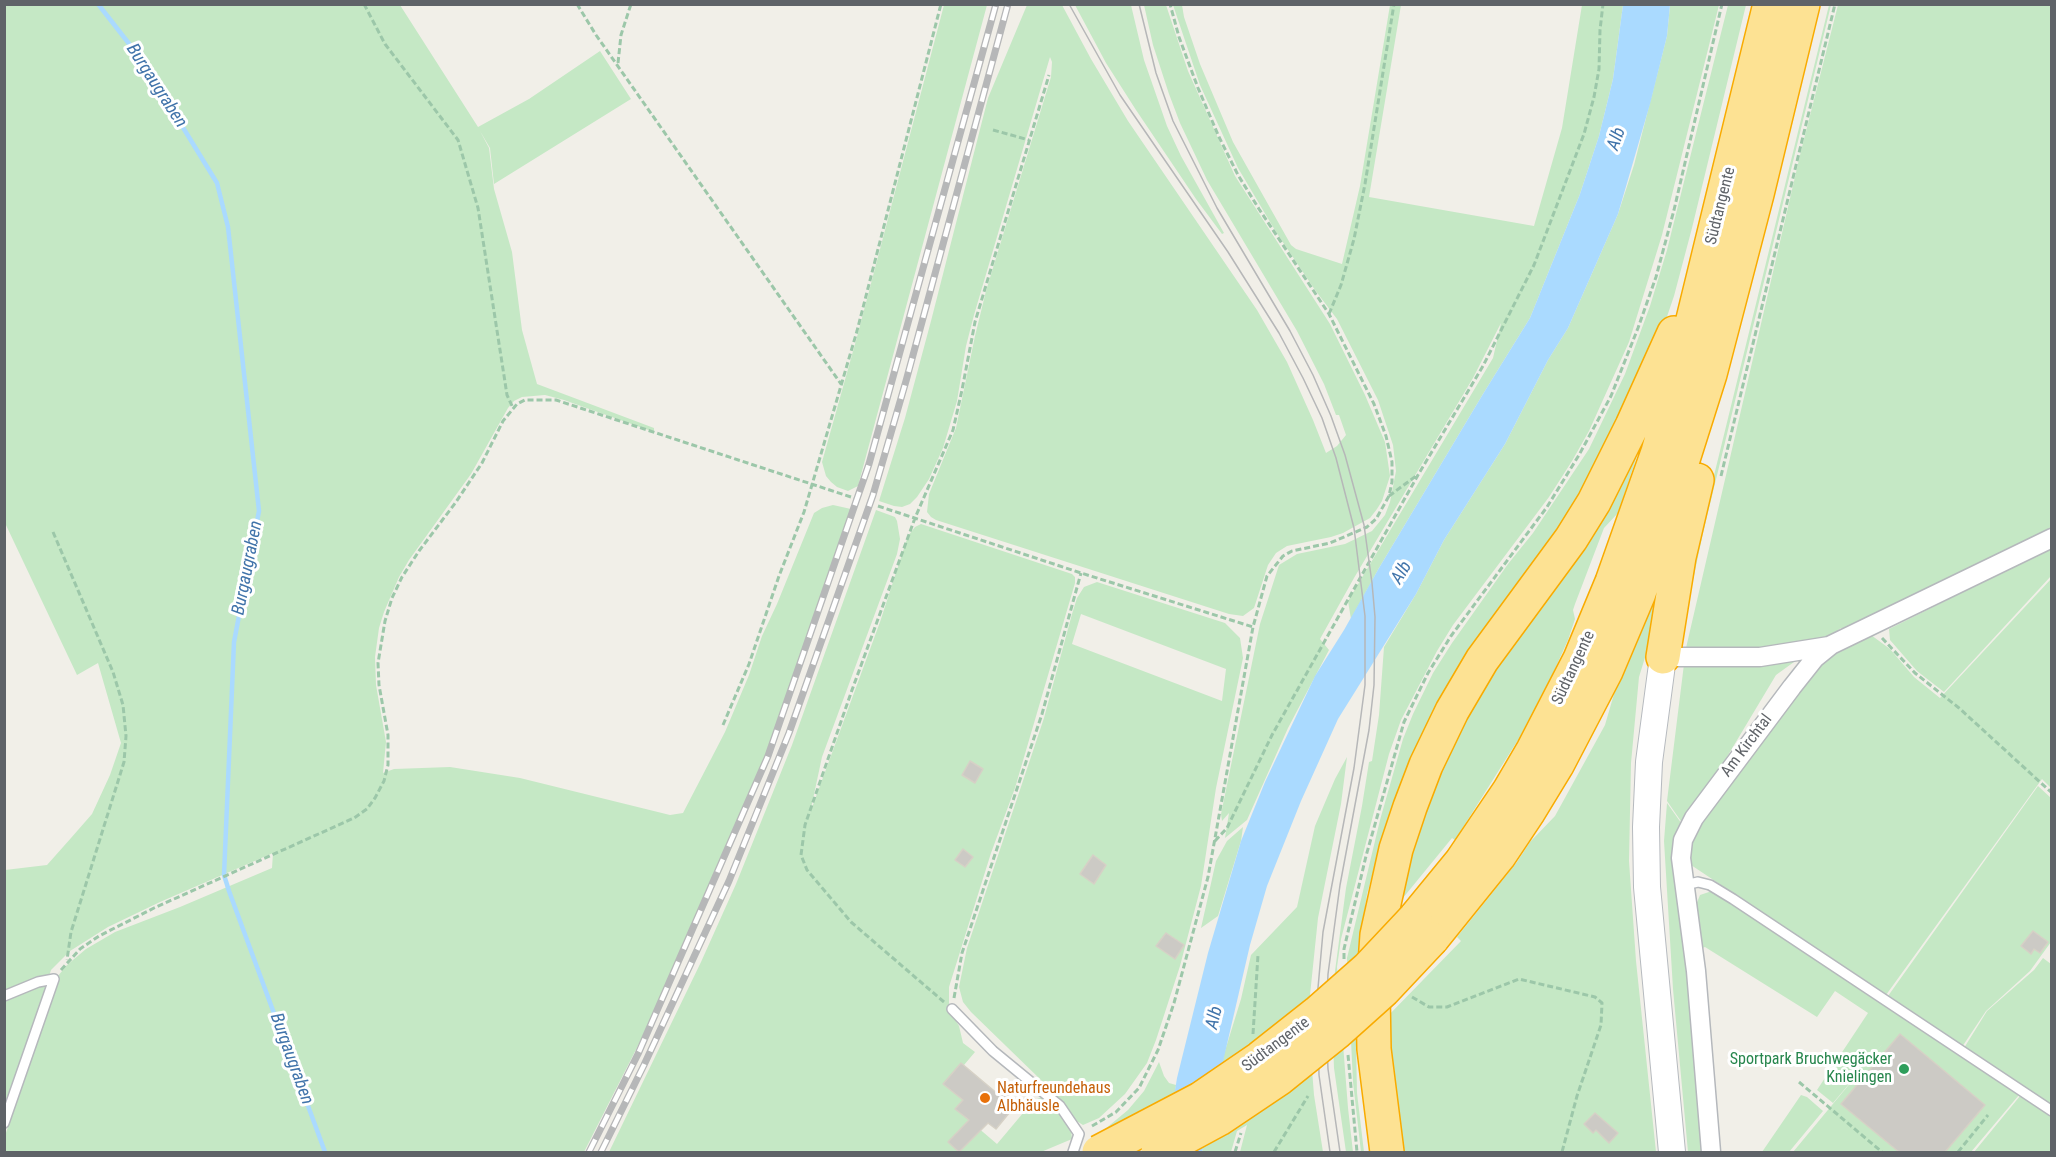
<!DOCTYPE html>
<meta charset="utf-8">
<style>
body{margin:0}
#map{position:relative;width:2056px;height:1157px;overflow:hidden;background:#f1efe8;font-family:"Roboto Condensed",sans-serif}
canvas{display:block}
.frame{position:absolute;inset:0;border:6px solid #5f6368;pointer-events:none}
</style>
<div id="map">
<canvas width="2056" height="1157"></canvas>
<div class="frame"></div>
</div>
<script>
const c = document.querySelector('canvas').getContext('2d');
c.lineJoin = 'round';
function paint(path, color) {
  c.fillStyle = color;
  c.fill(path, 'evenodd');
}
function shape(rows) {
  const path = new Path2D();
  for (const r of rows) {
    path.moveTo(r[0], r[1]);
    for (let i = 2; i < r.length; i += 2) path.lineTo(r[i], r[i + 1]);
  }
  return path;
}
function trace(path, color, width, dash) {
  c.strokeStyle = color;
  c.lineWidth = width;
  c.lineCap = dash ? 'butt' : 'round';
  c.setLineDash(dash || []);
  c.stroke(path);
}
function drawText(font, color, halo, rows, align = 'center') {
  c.font = font + ' "Roboto Condensed",sans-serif';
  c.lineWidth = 6;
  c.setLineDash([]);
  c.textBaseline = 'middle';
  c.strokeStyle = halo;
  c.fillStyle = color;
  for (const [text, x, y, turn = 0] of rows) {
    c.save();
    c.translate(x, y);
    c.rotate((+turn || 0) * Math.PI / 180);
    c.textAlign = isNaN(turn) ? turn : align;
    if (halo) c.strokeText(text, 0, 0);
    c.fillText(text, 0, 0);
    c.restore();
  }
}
const green = shape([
 [5,5,400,5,478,127,529,99,600,51,631,99,494,184,490,148,480,131,489,148,494,189,512,252,522,330,537,384,654,428,654,432,564,400,545,395,522,397,514,401,508,408,471,474,409,560,399,577,384,612,379,628,375,657,376,685,386,742,383,773,394,769,450,767,520,778,670,815,683,813,725,732,749,675,762,636,777,604,814,513,822,508,833,505,851,509,809,635,762,765,713,882,654,1014,584,1152,5,1152,5,1136,50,993,58,976,67,965,86,949,115,932,180,907,272,868,273,853,160,902,108,927,70,951,51,970,5,1113,5,870,47,865,71,838,92,814,110,775,121,743,98,663,77,675,5,523],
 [944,5,987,5,858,486,848,491,837,487,831,482,826,476,822,462,857,337],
 [1027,5,1062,5,1091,59,1128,121,1257,310,1287,362,1313,420,1326,453,1337,446,1346,435,1339,415,1336,415,1324,384,1297,331,1207,180,1180,123,1169,94,1153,45,1144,5,1166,5,1188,71,1235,176,1330,324,1365,395,1385,442,1390,476,1382,501,1377,509,1370,518,1343,533,1331,537,1287,546,1276,553,1268,565,1254,608,1243,616,1229,614,936,520,931,517,927,512,929,494,956,428,975,336,986,291,1051,77,1052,62,1050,57,974,315,966,346,957,401,943,448,929,479,917,497,910,504,902,507,894,506,879,501,905,418,931,321,988,98],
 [1075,5,1131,5,1144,60,1167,126,1181,156,1224,233,1222,234,1196,199,1136,110,1106,63],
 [1173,5,1182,5,1184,17,1200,64,1233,142,1291,245,1296,249,1342,264,1360,186,1390,5,1401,5,1369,197,1534,226,1562,128,1582,5,1623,5,1613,79,1599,136,1580,194,1530,318,1483,394,1379,568,1351,619,1348,601,1493,358,1501,323,1473,378,1354,578,1320,639,1329,650,1288,728,1247,820,1225,838,1229,813,1222,821,1221,814,1260,624,1279,565,1297,554,1345,544,1372,531,1385,515,1390,502,1396,471,1393,445,1378,400,1337,319,1315,290,1276,232,1238,168,1200,85],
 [1670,5,1719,5,1662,235,1629,342,1589,431,1572,461,1549,497,1453,625,1437,651,1401,720,1389,754,1341,939,1337,967,1348,1108,1353,1152,1346,1152,1334,1068,1332,1015,1335,971,1346,888,1362,806,1369,762,1372,761,1379,715,1384,647,1416,594,1444,540,1505,444,1548,360,1568,328,1618,214,1634,165,1667,36],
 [1728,5,1746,5,1692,228,1674,296,1657,346,1618,435,1549,543,1481,633,1455,672,1410,759,1388,818,1367,894,1359,946,1356,1043,1357,1093,1364,1152,1361,1152,1353,1082,1347,958,1380,820,1403,739,1413,714,1433,673,1452,643,1508,564,1533,533,1589,449,1625,374,1650,306,1667,250],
 [1829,5,1831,5,1703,533,1681,637,1697,545],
 [1838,5,2051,5,2051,530,1852,630,1841,628,1776,675,1685,827,1667,801,1686,648,1801,151],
 [1637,456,1618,513,1604,528,1575,604,1573,610,1575,619,1568,640,1554,671,1518,740,1455,840,1452,838,1389,915,1456,724],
 [876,510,895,517,897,521,900,539,897,554,822,757,810,813,880,622,908,536,915,527,921,524,1072,574,1075,577,1075,583,1015,788,991,853,949,987,949,1010,959,1026,963,1043,975,1052,964,1065,961,1063,944,1084,963,1100,956,1109,997,1144,1034,1100,1040,1098,1044,1098,1064,1116,1071,1129,1072,1139,1041,1152,609,1152,701,962,736,884,792,745],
 [2051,548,2051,576,1944,692,1917,671,1890,640,1889,629],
 [2051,579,2051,788,2042,779,1886,995,1688,863,1689,838,1783,705,1831,654,1871,635,1890,649,1914,677,1940,698],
 [1097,582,1225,623,1240,638,1243,658,1216,788,1201,886,1180,966,1156,1040,1147,1063,1125,1094,1099,1118,1083,1125,1075,1120,1041,1080,971,1012,963,1002,959,987,967,948,1044,718,1072,614,1077,598,1084,587],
 [1081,614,1226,669,1222,701,1072,644],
 [1659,591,1647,651,1639,677,1631,763,1629,861,1636,961,1656,1152,1391,1152,1384,1020,1461,941,1457,937,1517,862,1530,842,1555,816,1605,725,1614,694],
 [1347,757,1341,804,1318,918,1310,995,1309,1031,1314,1095,1323,1152,1240,1152,1247,1125,1237,1131,1231,1152,1202,1152,1224,1054,1241,999,1251,955,1297,907,1315,826,1335,779],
 [2038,786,2051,798,2051,942,2030,971,1986,1011,1962,1047,1888,996],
 [1667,803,1684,827,1705,1152,1688,1152,1673,989,1664,841],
 [1243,827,1241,841,1218,916,1201,928,1216,861,1227,841],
 [1712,891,1715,892,2019,1095,1971,1152,1793,1152,1886,1040,1833,1103,1817,1090,1868,1013,1835,991,1817,1017,1705,947,1699,949,1696,905,1700,895],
 [2043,958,2051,964,2051,1107,1964,1048,1987,1011,2034,970],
 [1159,1062,1164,1076,1169,1083,1176,1085,1168,1140,1164,1102,1099,1134,1128,1110,1144,1091],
 [1801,1095,1807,1097,1823,1111,1789,1152,1762,1152],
 [2020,1096,2051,1116,2051,1152,1974,1152]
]);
const water = shape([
 [1623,5,1670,5,1667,36,1650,104,1618,214,1568,328,1548,360,1505,444,1444,540,1416,594,1338,719,1301,801,1267,886,1250,945,1202,1152,1165,1152,1177,1078,1208,953,1241,841,1265,782,1315,676,1344,630,1379,568,1483,394,1530,318,1580,194,1599,136,1613,79]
]);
const stream = shape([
 [98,4,141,59,217,183,228,227,259,511,234,642,224,875,229,891,325,1152]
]);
const building = shape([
 [970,761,983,769,975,783,962,775,970,761],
 [963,849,973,857,965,867,955,860,963,849],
 [1093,855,1106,865,1094,884,1080,874,1093,855],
 [2033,931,2048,942,2040,953,2034,949,2031,954,2021,946,2033,931],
 [1166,933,1184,945,1175,959,1156,946,1166,933],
 [1900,1034,1985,1105,1945,1152,1899,1152,1841,1104,1900,1034],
 [961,1063,999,1095,1003,1089,1011,1096,1010,1104,1014,1107,996,1129,988,1123,959,1152,948,1142,969,1120,955,1109,963,1100,943,1084,961,1063],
 [1595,1113,1618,1133,1609,1143,1596,1130,1593,1133,1584,1124,1595,1113]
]);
const path = shape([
 [364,4,385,44,458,140,478,208,507,395,513,408],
 [577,4,596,35,841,384],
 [618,63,621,35,631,4],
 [993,130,1029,140],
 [1329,314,1341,285,1354,239,1365,184,1394,4],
 [1721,476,1835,4],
 [1389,496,1416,476],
 [878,506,1081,573,1253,627],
 [53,532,113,672,123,705,126,736,124,762,71,932,67,960],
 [1882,638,1915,673,1959,708,2052,793],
 [723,725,749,664,779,576,804,512,857,331,941,4],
 [1215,841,1227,828,1272,735,1418,475,1483,366,1534,265,1584,134,1594,97,1599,69,1600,30,1603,4],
 [1344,959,1344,949,1366,856,1404,722,1428,673,1451,636,1547,507,1579,455,1611,396,1638,328,1656,277,1674,210,1722,4],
 [61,970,80,949,99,936,154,908,354,818,367,809,375,798,384,781,388,765,388,735,379,685,378,663,385,621,392,598,402,577,419,551,456,502,482,463,503,421,517,404,525,400,556,400,854,498],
 [1412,997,1429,1007,1447,1007,1519,979,1595,997,1602,1003,1601,1025,1577,1096,1562,1152],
 [954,998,962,953,1042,714,1081,573],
 [944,1002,851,922,807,870,801,855,805,825,852,690,915,518,953,430,962,390,975,322,1049,75],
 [1253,1034,1258,955],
 [1348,1055,1357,1152],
 [1799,1082,1882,1152],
 [1092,1126,1116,1112,1139,1088,1158,1050,1174,1003,1208,877,1253,627,1267,576,1283,556,1292,551,1330,543,1367,527,1376,519,1389,496,1392,482,1392,462,1386,436,1374,404,1329,314,1259,209,1238,175,1219,137,1198,88,1179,37,1170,4],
 [1235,1152,1241,1133],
 [1274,1152,1308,1096],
 [1958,1152,1988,1115]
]);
const lane = shape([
 [1685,885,1698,882,1710,885,1733,899,2052,1111],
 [4,996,38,982,54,979,4,1123],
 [952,1009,993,1051,1060,1106,1079,1134,1073,1152]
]);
const street = shape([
 [1663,657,1760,657,1829,646],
 [1711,1152,1696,971,1681,858,1683,840,1694,818,1792,687,1815,658,1831,645,2052,538]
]);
const secondary = shape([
 [1663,657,1649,762,1646,827,1647,887,1672,1152]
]);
const highway = shape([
 [1663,657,1679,557,1697,480],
 [1415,918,1461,862,1509,791,1533,750,1580,659,1612,582,1658,452,1678,381,1770,4],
 [1432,939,1499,856,1529,811,1557,765,1606,671,1639,593,1666,513,1710,374,1757,194,1803,4],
 [1387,1152,1374,1049,1373,993,1377,935,1396,849,1410,807,1426,765,1452,711,1482,660,1571,539,1594,502,1632,426,1674,333]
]);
const tram = shape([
 [1069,4,1120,95,1228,252,1279,333,1303,378,1322,418,1336,458,1354,528,1365,616,1365,685,1354,768,1323,932,1317,999,1319,1075,1330,1152],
 [1139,4,1156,73,1173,121,1217,208,1290,331,1313,375,1331,416,1345,455,1364,525,1372,583,1375,617,1374,685,1369,730,1340,885,1328,974,1326,1021,1328,1069,1340,1152]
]);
const rail = shape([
 [589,1152,638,1054,768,756,869,464,996,4],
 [601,1152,644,1065,729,881,789,733,873,495,906,381,1008,4]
]);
const highwayBridge = shape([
 [1099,1152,1200,1099,1260,1058,1317,1013,1368,968,1415,918],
 [1158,1152,1219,1119,1280,1078,1336,1033,1384,990,1432,939]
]);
const markers = [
 [1904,1069,6,"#2e9e5b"],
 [985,1098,6,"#e8710a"]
];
const streetNames = [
 ["Südtangente",1721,206,-76],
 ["Südtangente",1574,668,-65],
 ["Am Kirchtal",1747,746,-53],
 ["Südtangente",1276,1045,-37]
];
const leisureNames = [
 ["Sportpark Bruchwegäcker",1892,1060],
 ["Knielingen",1892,1078]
];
const foodNames = [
 ["Naturfreundehaus",997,1089],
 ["Albhäusle",997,1107]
];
const waterNames = [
 ["Burgaugraben",156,86,57],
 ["Alb",1617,139,-71],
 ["Burgaugraben",248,568,-79],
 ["Alb",1402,573,-59],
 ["Alb",1215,1018,-77],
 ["Burgaugraben",291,1059,70]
];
paint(green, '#c5e8c5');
paint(water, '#aadaff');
trace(stream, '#aadaff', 4.5);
paint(building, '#cccac5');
trace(building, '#d6d1c6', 1.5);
trace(lane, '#b5b8bc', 12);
trace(street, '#b5b8bc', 21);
trace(secondary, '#b6babf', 28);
trace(highway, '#f9ab00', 36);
trace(path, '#9cc7a9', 3, [6, 3]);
trace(lane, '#fff', 9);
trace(street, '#fff', 18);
trace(secondary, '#fff', 26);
trace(highway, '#fde293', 33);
trace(tram, '#b6b7b8', 1.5);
trace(rail, '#b6b7b8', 7);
trace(rail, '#fff', 4.5, [14]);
trace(highwayBridge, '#f9ab00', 36, []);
trace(highwayBridge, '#fde293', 33);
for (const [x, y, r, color] of markers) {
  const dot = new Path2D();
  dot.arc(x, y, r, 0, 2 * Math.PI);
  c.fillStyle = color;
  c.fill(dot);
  trace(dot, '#fff', 2);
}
drawText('16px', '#5f6368', '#fff', streetNames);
drawText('16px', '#27864d', '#fff', leisureNames, 'right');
drawText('16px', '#c56008', '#fff', foodNames, 'left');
drawText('italic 18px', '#4174aa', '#fff', waterNames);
</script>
